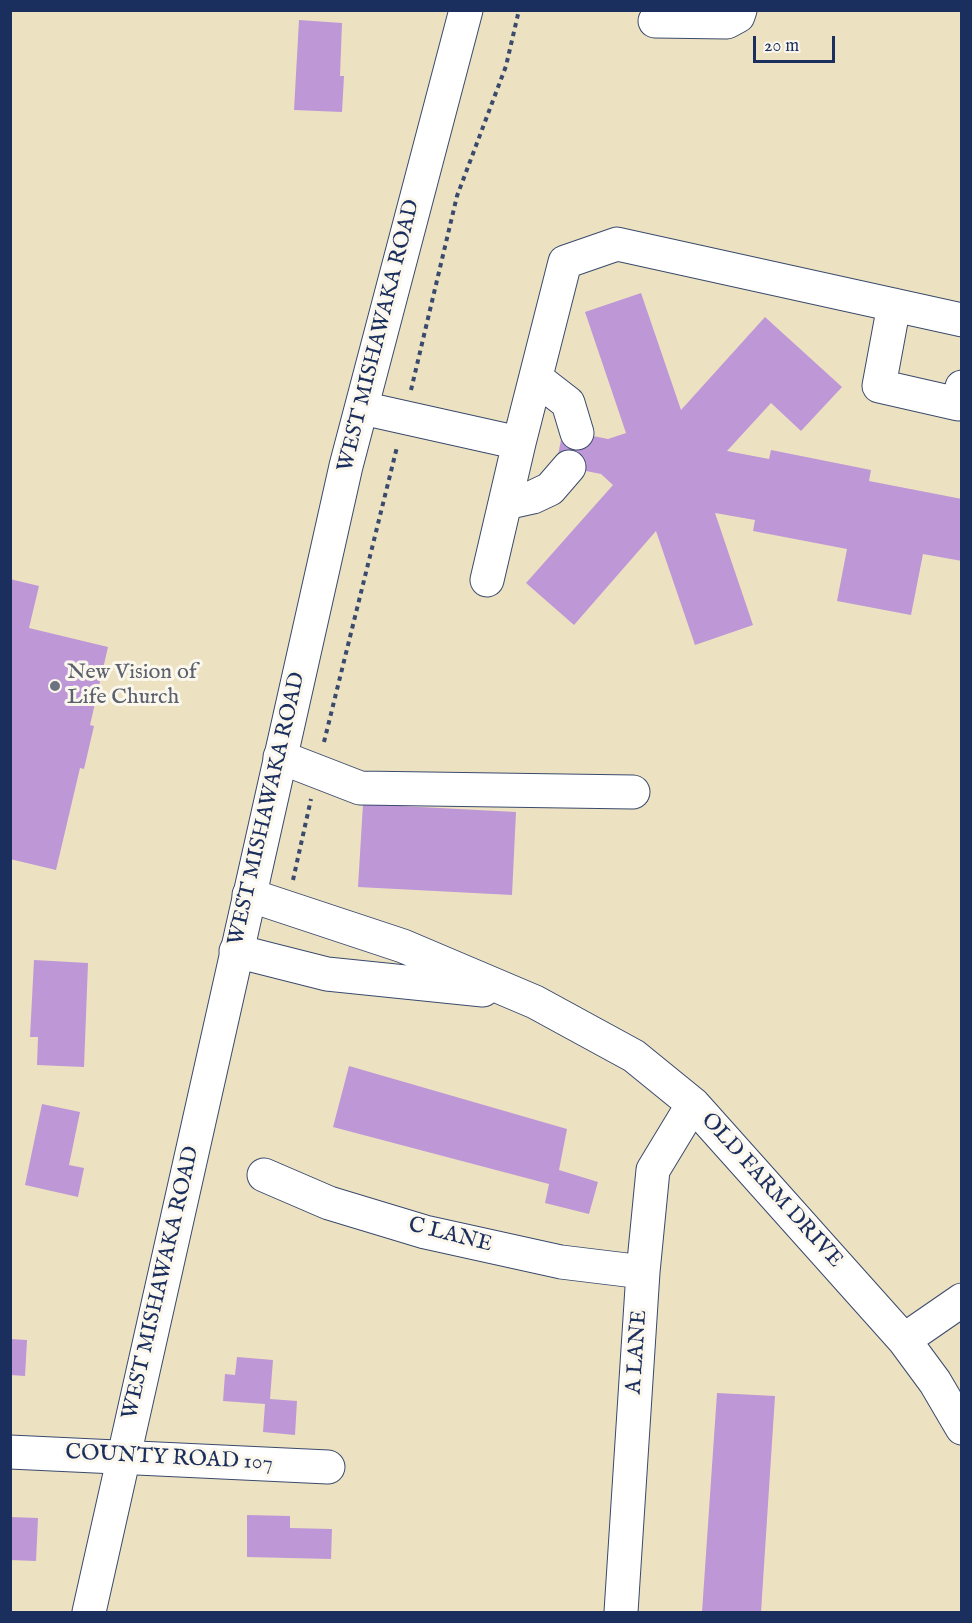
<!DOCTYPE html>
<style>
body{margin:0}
#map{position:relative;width:972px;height:1623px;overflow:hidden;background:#ece2c1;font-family:"IM FELL English",serif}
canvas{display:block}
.frame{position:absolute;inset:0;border:12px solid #1b2f5e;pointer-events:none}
.scale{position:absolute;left:753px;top:36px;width:82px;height:27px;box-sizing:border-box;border:3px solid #1b2f5e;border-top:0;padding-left:8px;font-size:18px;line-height:21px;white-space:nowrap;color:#1b2f5e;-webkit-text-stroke:4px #fbf7ec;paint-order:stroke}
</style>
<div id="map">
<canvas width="972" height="1623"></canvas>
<div class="frame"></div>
<div class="scale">20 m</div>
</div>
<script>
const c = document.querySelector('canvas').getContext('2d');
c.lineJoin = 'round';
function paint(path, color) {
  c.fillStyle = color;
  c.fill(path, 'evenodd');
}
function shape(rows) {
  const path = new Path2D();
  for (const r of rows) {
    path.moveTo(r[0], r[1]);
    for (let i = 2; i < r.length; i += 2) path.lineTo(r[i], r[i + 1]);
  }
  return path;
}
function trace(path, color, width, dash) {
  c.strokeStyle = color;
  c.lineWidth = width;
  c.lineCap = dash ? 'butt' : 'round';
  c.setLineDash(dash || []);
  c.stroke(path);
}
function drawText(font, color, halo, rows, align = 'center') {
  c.font = font + ' "IM FELL English",serif';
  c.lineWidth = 6;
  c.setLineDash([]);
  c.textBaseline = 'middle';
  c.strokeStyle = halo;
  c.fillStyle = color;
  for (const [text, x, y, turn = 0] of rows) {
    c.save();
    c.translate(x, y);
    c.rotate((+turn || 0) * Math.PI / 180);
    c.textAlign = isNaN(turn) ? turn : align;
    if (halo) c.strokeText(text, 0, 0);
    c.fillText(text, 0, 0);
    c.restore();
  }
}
const building = shape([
 [299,20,342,23,340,76,344,76,342,112,294,110],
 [641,293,681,410,765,317,842,387,801,431,771,403,727,451,769,459,771,450,871,470,869,481,962,499,962,561,923,554,911,615,837,601,847,549,753,531,755,520,715,513,753,625,695,645,656,531,574,625,526,583,613,485,601,474,556,465,563,430,608,439,626,433,585,312],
 [10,579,39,586,29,628,108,647,90,725,94,726,84,769,80,768,56,870,10,859],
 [363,804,516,812,512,895,358,887],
 [34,960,88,963,84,1067,37,1065,38,1037,30,1037],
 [349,1066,567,1129,559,1170,598,1182,589,1214,545,1203,549,1184,333,1127],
 [42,1104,80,1112,69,1165,84,1168,78,1197,25,1185],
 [10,1339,27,1340,25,1376,10,1375],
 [237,1357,273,1360,270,1399,297,1401,295,1435,263,1432,265,1404,223,1401,225,1374,235,1375],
 [717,1393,775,1396,761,1612,702,1612],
 [247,1515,290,1516,290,1528,332,1529,331,1559,247,1557],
 [10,1517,38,1518,36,1561,10,1560]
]);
const path = shape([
 [411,390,457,196,506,66,519,10],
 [324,742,397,447],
 [293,880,311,799]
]);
const minor = shape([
 [655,21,727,22,738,16,740,10],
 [894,305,879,386,958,404,962,387],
 [537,379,568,403,577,433],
 [362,408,519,443,565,262,617,244,962,320],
 [506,503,533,497,550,489,569,467],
 [487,580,519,443],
 [280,757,360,788,633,792],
 [249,895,403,946,535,1002,634,1056,693,1104,904,1340,935,1382,962,1428],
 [236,951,327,974,483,990],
 [264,1175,329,1203,425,1232,561,1262,643,1272],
 [904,1340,962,1300],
 [10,1452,328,1467],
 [621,1612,643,1272,653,1170,693,1104]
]);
const major = shape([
 [89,1612,346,466,466,10]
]);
const markers = [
 [55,686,6,"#6b7280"]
];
const streetNames = [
 ["WEST MISHAWAKA ROAD",380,336,-76],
 ["WEST MISHAWAKA ROAD",268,809,-77],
 ["OLD FARM DRIVE",771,1191,48],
 ["C LANE",450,1236,14],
 ["WEST MISHAWAKA ROAD",162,1283,-77],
 ["A LANE",638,1352,-86],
 ["COUNTY ROAD 107",169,1459,3]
];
const worshipNames = [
 ["New Vision of",67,673],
 ["Life Church",67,698]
];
paint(building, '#be97d7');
trace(minor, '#3a4a6d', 35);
trace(major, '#3a4a6d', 35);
trace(path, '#3a4a6d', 4, [4.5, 4.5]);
trace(minor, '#fff', 33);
trace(major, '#fff', 33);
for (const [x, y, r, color] of markers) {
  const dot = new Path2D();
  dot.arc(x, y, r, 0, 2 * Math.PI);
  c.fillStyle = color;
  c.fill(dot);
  trace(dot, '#fbf7ec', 2);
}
drawText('22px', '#1b2f5e', '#fbf7ec', streetNames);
drawText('22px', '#5b616d', '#fbf7ec', worshipNames, 'left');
</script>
